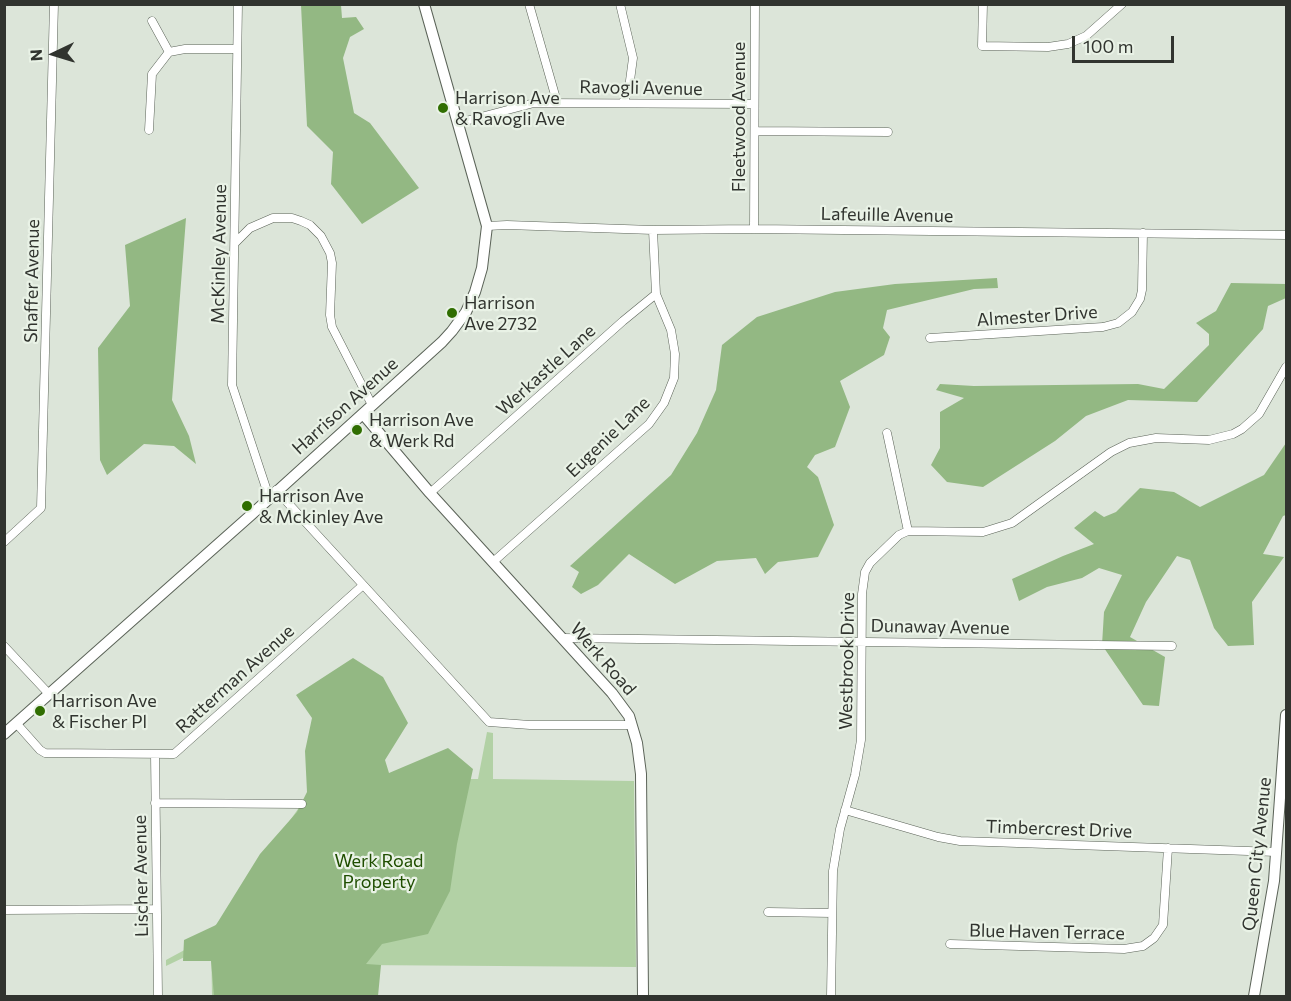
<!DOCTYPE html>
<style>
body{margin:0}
#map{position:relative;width:1291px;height:1001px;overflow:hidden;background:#dce5d9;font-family:Commissioner,sans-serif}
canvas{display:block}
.frame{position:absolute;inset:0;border:6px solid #31342f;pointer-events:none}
.north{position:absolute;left:24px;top:24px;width:60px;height:60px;-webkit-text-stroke:4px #e9f2e6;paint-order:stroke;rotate:266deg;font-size:16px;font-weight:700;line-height:24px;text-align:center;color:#31342f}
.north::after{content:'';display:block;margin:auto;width:21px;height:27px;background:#31342f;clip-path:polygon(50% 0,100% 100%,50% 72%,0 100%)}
.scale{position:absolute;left:1072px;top:36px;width:102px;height:27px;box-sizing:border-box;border:3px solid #31342f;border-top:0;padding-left:8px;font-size:18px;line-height:21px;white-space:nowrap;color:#31342f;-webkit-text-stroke:4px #e9f2e6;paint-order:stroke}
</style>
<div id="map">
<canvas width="1291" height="1001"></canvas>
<div class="frame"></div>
<div class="north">N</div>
<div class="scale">100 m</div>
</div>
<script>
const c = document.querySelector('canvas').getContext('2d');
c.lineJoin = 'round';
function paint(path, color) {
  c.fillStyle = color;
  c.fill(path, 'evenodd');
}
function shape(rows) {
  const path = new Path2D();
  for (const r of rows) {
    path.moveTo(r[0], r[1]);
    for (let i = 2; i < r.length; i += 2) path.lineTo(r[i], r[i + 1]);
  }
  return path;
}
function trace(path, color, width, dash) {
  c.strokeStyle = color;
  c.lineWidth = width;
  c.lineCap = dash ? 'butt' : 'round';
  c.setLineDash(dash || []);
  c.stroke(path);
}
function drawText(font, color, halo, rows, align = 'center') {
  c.font = font + ' Commissioner,sans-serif';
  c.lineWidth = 4.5;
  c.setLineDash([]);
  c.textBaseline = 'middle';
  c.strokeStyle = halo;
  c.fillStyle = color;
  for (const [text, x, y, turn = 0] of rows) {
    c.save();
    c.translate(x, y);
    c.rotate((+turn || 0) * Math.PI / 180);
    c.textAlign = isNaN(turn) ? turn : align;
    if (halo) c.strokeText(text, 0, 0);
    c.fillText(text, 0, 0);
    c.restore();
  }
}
const green = shape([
 [487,732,493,733,493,779,634,781,636,967,360,965,360,996,212,996,211,939,191,954,166,966,166,960,190,947,210,931,223,917,316,783,317,778,478,779]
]);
const forest = shape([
 [301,5,341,5,342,18,356,17,364,29,350,37,343,58,354,113,370,123,419,188,362,224,331,184,333,152,307,126],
 [186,218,172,400,189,436,196,464,174,446,144,444,107,475,100,460,98,348,130,306,125,245],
 [997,278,998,288,974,289,887,310,883,328,890,337,884,355,840,381,850,407,835,447,815,455,807,467,818,477,834,525,818,557,778,562,765,574,756,558,717,561,675,584,629,554,598,585,581,594,572,587,579,572,570,566,671,475,697,433,716,390,722,345,757,317,835,292,895,284],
 [1231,283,1286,284,1286,298,1268,306,1263,329,1197,402,1128,400,1086,416,1055,441,983,487,947,482,931,465,940,448,940,412,964,398,936,390,940,384,974,386,1138,384,1164,389,1209,345,1209,334,1196,323,1216,311],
 [1286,443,1286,515,1283,516,1263,554,1284,557,1252,602,1254,645,1228,646,1214,628,1190,560,1177,556,1146,602,1130,637,1165,657,1159,706,1143,705,1102,645,1104,612,1122,575,1099,568,1082,578,1047,587,1019,601,1012,579,1063,556,1094,544,1074,528,1095,511,1104,517,1116,512,1140,488,1174,492,1200,507,1264,475],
 [353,658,383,677,408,723,385,760,389,773,448,748,473,769,457,844,450,891,428,934,382,944,366,964,381,965,378,996,214,996,211,961,183,961,184,940,216,925,260,854,297,812,307,792,305,751,312,718,296,695]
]);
const street = shape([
 [238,4,232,385,269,497],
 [529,4,557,102],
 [620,4,633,58,629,88,623,103],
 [983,4,982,46,1048,47,1068,44,1086,36,1122,4],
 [152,21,169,52],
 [458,123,534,103,753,104],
 [149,130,152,74,169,52,185,49,237,49],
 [755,131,888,132],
 [487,226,507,225,653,230,754,229,1286,235],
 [754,229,755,4],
 [235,243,250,228,273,218,292,218,301,221,310,225,321,236,330,253,332,263,330,315,332,327,372,405],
 [930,338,1103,327,1118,323,1132,312,1140,299,1142,290,1143,233],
 [887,433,908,531],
 [276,490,489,722,530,725,632,725],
 [430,493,623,321,656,294],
 [4,542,41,508,54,4],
 [493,562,649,424,664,403,674,378,675,354,671,330,656,294,653,230],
 [563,638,1172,646],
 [4,646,49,694],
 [16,723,40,750,45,753,174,754,362,586],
 [155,754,158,996],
 [155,803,302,804],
 [845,810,938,837,960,841,1277,852],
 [4,910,156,909],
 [768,912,832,913],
 [950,944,1124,949,1143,946,1154,938,1163,925,1168,848],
 [831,996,833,871,840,829,855,775,861,740,862,594,865,572,870,563,899,535,908,531,983,532,1012,523,1111,452,1129,443,1156,438,1209,440,1233,434,1242,429,1259,414,1286,367]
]);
const secondary = shape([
 [363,414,430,493,612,693,629,716,637,743,641,774,643,996],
 [4,734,251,515,442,342,452,331,466,312,475,292,482,268,487,226,424,4],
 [1254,996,1274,881,1286,715]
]);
const markers = [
 [443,108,6,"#306e01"],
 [452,313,6,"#306e01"],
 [357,430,6,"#306e01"],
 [247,506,6,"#306e01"],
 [40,711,6,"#306e01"]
];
const streetNames = [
 ["Ravogli Avenue",641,88,1],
 ["Fleetwood Avenue",739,117,-90],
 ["Lafeuille Avenue",887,215,1],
 ["McKinley Avenue",219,254,-89],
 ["Shaffer Avenue",32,281,-89],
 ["Almester Drive",1037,316,-4],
 ["Werkastle Lane",546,370,-42],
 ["Harrison Avenue",345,406,-42],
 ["Eugenie Lane",608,437,-44],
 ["Dunaway Avenue",940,627,1],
 ["Werk Road",603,659,49],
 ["Westbrook Drive",847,661,-89],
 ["Ratterman Avenue",235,679,-42],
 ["Timbercrest Drive",1059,829,2],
 ["Queen City Avenue",1257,854,-84],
 ["Lischer Avenue",141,876,-91],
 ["Blue Haven Terrace",1047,932,1]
];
const poiNames = [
 ["Harrison Ave",455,98],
 ["& Ravogli Ave",455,119],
 ["Harrison",464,303],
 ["Ave 2732",464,324],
 ["Harrison Ave",369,420],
 ["& Werk Rd",369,441],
 ["Harrison Ave",259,496],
 ["& Mckinley Ave",259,517],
 ["Harrison Ave",52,701],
 ["& Fischer Pl",52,722]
];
const parkNames = [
 ["Werk Road",379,861],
 ["Property",379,882]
];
paint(green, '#b2d1a5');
paint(forest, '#93b883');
trace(street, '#5b6358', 9);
trace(secondary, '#5b6358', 12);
trace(street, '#fff', 8);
trace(secondary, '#fff', 10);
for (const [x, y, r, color] of markers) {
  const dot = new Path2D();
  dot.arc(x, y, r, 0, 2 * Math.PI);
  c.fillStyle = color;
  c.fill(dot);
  trace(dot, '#e9f2e6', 2);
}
drawText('18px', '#31342f', '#e9f2e6', streetNames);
drawText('18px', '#31342f', '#e9f2e6', poiNames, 'left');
drawText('18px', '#1f4e00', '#e9f2e6', parkNames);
</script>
